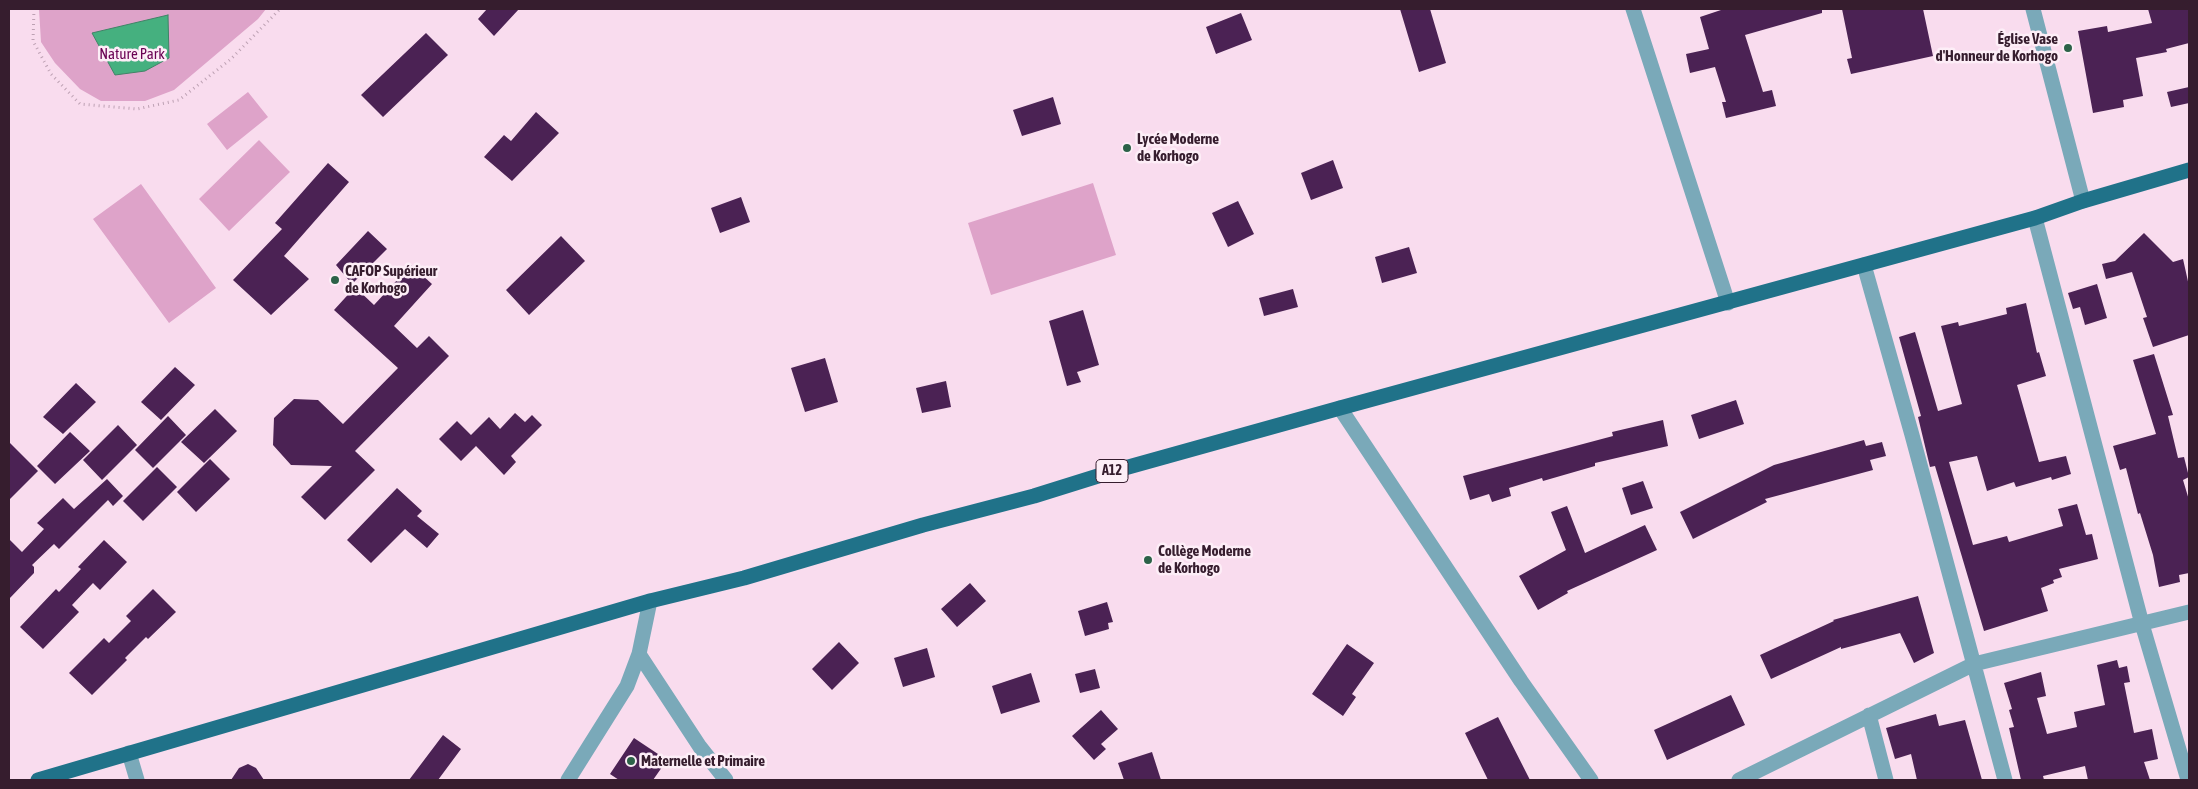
<!DOCTYPE html>
<meta charset="utf-8">
<style>
body{margin:0}
#map{position:relative;width:2198px;height:789px;overflow:hidden;background:#f9dcee;font-family:"Asap Condensed",sans-serif}
canvas{display:block}
.frame{position:absolute;inset:0;border:10px solid #361d2e;pointer-events:none}
</style>
<div id="map">
<canvas width="2198" height="789"></canvas>
<div class="frame"></div>
</div>
<script>
const c = document.querySelector('canvas').getContext('2d');
c.lineJoin = 'round';
function paint(path, color) {
  c.fillStyle = color;
  c.fill(path, 'evenodd');
}
function shape(rows) {
  const path = new Path2D();
  for (const r of rows) {
    path.moveTo(r[0], r[1]);
    for (let i = 2; i < r.length; i += 2) path.lineTo(r[i], r[i + 1]);
  }
  return path;
}
function trace(path, color, width, dash) {
  c.strokeStyle = color;
  c.lineWidth = width;
  c.lineCap = dash ? 'butt' : 'round';
  c.setLineDash(dash || []);
  c.stroke(path);
}
function drawText(font, color, halo, rows, align = 'center') {
  c.font = font + ' "Asap Condensed",sans-serif';
  c.lineWidth = 5;
  c.setLineDash([]);
  c.textBaseline = 'middle';
  c.strokeStyle = halo;
  c.fillStyle = color;
  for (const [text, x, y, turn = 0] of rows) {
    c.save();
    c.translate(x, y);
    c.rotate((+turn || 0) * Math.PI / 180);
    c.textAlign = isNaN(turn) ? turn : align;
    if (halo) c.strokeText(text, 0, 0);
    c.fillText(text, 0, 0);
    c.restore();
  }
}
const green = shape([
 [39,9,266,9,258,19,174,90,145,101,101,101,80,89,55,63,41,42],
 [248,92,268,117,227,150,207,124],
 [259,140,290,172,229,231,199,199],
 [1093,183,1116,255,991,295,968,223],
 [141,184,216,288,169,323,93,219]
]);
const water = shape([
 [168,15,169,58,145,71,115,75,92,33,168,15]
]);
const building = shape([
 [487,9,519,9,494,36,478,19],
 [1400,9,1430,9,1446,63,1419,72],
 [1724,9,1822,9,1822,13,1745,35,1763,92,1772,90,1776,106,1726,118,1722,102,1726,102,1715,67,1690,73,1686,54,1709,49,1700,17],
 [1842,9,1923,9,1933,56,1851,74,1847,59,1852,58],
 [2148,9,2189,9,2189,43,2166,49,2167,52,2136,58,2143,96,2123,100,2124,107,2093,113,2078,31,2107,26,2108,32,2152,23],
 [1241,13,1252,40,1216,54,1206,27],
 [426,33,448,55,383,117,361,95],
 [2189,87,2189,103,2171,107,2167,92],
 [1053,97,1061,124,1022,136,1013,110],
 [536,112,559,133,512,181,484,157,504,135,511,141],
 [1333,160,1343,188,1311,200,1301,173],
 [328,163,349,182,284,256,309,279,271,315,233,280,282,229,275,223],
 [741,197,750,222,720,233,711,208],
 [1238,201,1254,234,1228,247,1212,213],
 [368,231,387,249,352,284,336,265],
 [2144,233,2173,262,2183,259,2189,286,2189,335,2153,347,2143,318,2147,317,2132,272,2106,279,2102,264,2115,261],
 [561,236,585,261,529,315,506,290],
 [1409,247,1417,273,1382,283,1375,257],
 [411,265,432,284,394,326,417,348,429,336,449,356,355,451,375,470,325,520,301,497,332,466,291,465,273,445,274,418,294,399,318,400,343,424,398,368,334,310,355,287,374,305],
 [2097,284,2107,318,2085,325,2080,307,2073,309,2068,293],
 [1293,289,1298,307,1264,316,1259,298],
 [2026,303,2037,353,2039,352,2046,376,2017,385,2039,462,2066,456,2071,474,2052,480,2051,477,2016,487,2014,482,1987,491,1977,456,1949,462,1973,545,2007,536,2009,542,2063,526,2058,509,2077,504,2086,535,2092,534,2098,559,2059,569,2062,577,2053,580,2054,583,2041,588,2048,611,1984,631,1935,466,1930,467,1918,417,1921,416,1899,337,1915,332,1938,411,1962,404,1941,326,1958,322,1959,326,2007,314,2006,308],
 [1083,310,1099,365,1077,372,1081,382,1067,386,1049,321],
 [2154,354,2173,415,2168,416,2178,458,2184,457,2189,477,2183,480,2189,500,2189,573,2179,575,2180,582,2159,587,2153,555,2140,513,2138,514,2126,468,2120,470,2113,446,2156,434,2133,360],
 [825,358,838,402,805,412,791,368],
 [175,367,195,385,161,420,141,402],
 [946,381,951,407,922,413,916,388],
 [76,383,96,402,63,434,43,417],
 [1736,400,1744,424,1699,439,1691,415],
 [215,409,237,431,204,463,181,442],
 [515,413,525,422,532,415,542,425,511,456,516,462,504,475,476,446,461,461,439,439,457,421,471,435,489,417,500,429],
 [168,416,186,435,153,468,135,450],
 [1663,420,1668,446,1595,463,1595,466,1543,481,1542,478,1509,488,1511,496,1492,502,1489,494,1470,500,1463,476,1613,436,1612,432],
 [118,425,137,445,102,480,83,460],
 [70,432,90,451,55,484,37,466],
 [1864,440,1866,446,1882,442,1886,456,1870,460,1873,470,1765,499,1767,502,1693,539,1680,512,1774,465],
 [9,442,38,471,9,500],
 [210,459,230,479,196,512,177,492],
 [157,467,177,487,143,521,123,501],
 [107,479,123,496,113,506,108,500,59,549,54,544,32,565,34,567,34,573,9,599,9,539,22,552,44,529,37,523,63,498,74,509],
 [1643,481,1653,508,1631,515,1622,488],
 [397,488,422,511,417,516,439,534,427,548,405,529,371,563,347,540],
 [1567,506,1585,553,1645,525,1657,550,1567,591,1568,593,1538,610,1519,576,1566,550,1551,512],
 [104,540,127,562,100,590,93,583,72,605,79,612,43,649,20,627,56,589,59,592,81,569,78,567],
 [970,583,986,601,957,627,941,609],
 [153,589,176,612,148,639,146,637,125,658,127,660,92,695,69,673,104,638,109,643,131,621,126,616],
 [1918,596,1934,653,1914,663,1900,633,1841,649,1841,647,1771,679,1760,655,1834,621,1833,620],
 [1107,602,1113,622,1108,623,1109,629,1085,636,1078,611],
 [839,642,859,663,832,690,812,669],
 [1347,644,1374,663,1352,694,1356,697,1343,716,1312,694],
 [927,648,935,677,903,687,894,658],
 [2117,660,2119,668,2127,666,2130,682,2124,683,2134,733,2152,729,2158,759,2144,762,2150,780,2088,780,2085,766,2043,776,2044,780,2021,780,2009,728,2014,727,2009,710,2012,709,2004,683,2041,672,2046,696,2037,698,2047,734,2077,727,2074,712,2105,705,2097,665],
 [1095,669,1100,688,1080,693,1075,674],
 [1031,673,1040,702,1001,714,992,686],
 [1731,695,1745,725,1667,760,1654,730],
 [1101,710,1118,729,1101,744,1106,749,1094,760,1072,736],
 [1936,714,1939,726,1965,720,1982,780,1917,780,1911,754,1895,759,1886,728],
 [1498,717,1530,780,1488,780,1465,733],
 [443,735,461,749,438,780,409,780],
 [634,738,667,760,653,780,619,780,610,774],
 [1152,752,1161,780,1124,780,1118,763],
 [248,764,256,768,264,780,231,780,239,768]
]);
const path = shape([
 [34,9,33,41,51,74,80,104,137,109,179,100,231,59,280,9]
]);
const street = shape([
 [1633,9,1728,303],
 [2033,9,2083,201],
 [2035,218,2142,624,2188,780],
 [1864,265,1912,435,2005,780],
 [1340,408,1521,681,1591,780],
 [639,654,700,747,726,780],
 [1869,715,1886,780],
 [129,753,137,780],
 [568,780,627,686,639,654,650,601],
 [1739,780,1974,664,2189,612]
]);
const primary = shape([
 [38,780,650,601,744,578,923,525,1034,496,1114,471,1340,408,2035,218,2083,201,2189,170]
]);
const markers = [
 [2068,48,5,"#2c6248"],
 [1127,148,5,"#2c6248"],
 [335,280,5,"#2c6248"],
 [1148,560,5,"#2c6248"],
 [631,761,5,"#2c6248"]
];
const shields = [
 [1112,471,32]
];
const shieldNames = [
 ["A12",1112,471]
];
const poiNames = [
 ["Église Vase",2058,39,"right"],
 ["d'Honneur de Korhogo",2058,56,"right"],
 ["Lycée Moderne",1137,139],
 ["de Korhogo",1137,156],
 ["CAFOP Supérieur",345,271],
 ["de Korhogo",345,288],
 ["Collège Moderne",1158,551],
 ["de Korhogo",1158,568],
 ["Maternelle et Primaire",641,761]
];
const parkNames = [
 ["Nature Park",132,54]
];
paint(green, '#dea3c9');
paint(water, '#45b07f');
trace(water, '#408467', 1);
paint(building, '#4b2254');
trace(path, '#bda1b3', 3, [1, 4]);
trace(street, '#7aa9b9', 15);
trace(primary, '#207289', 15);
for (const [x, y, r, color] of markers) {
  const dot = new Path2D();
  dot.arc(x, y, r, 0, 2 * Math.PI);
  c.fillStyle = color;
  c.fill(dot);
  trace(dot, '#fdeef7', 2);
}
for (const [x, y, w] of shields) {
  const box = new Path2D();
  box.roundRect(x - w / 2, y - 11.5, w, 23, 4);
  c.fillStyle = '#fdeef7';
  c.fill(box);
  trace(box, '#361d2e', 1);
}
drawText('bold 14px', '#361d2e', null, shieldNames);
drawText('bold 15px', '#361d2e', '#fdeef7', poiNames, 'left');
drawText('15px', '#6a0153', '#fdeef7', parkNames);
</script>
